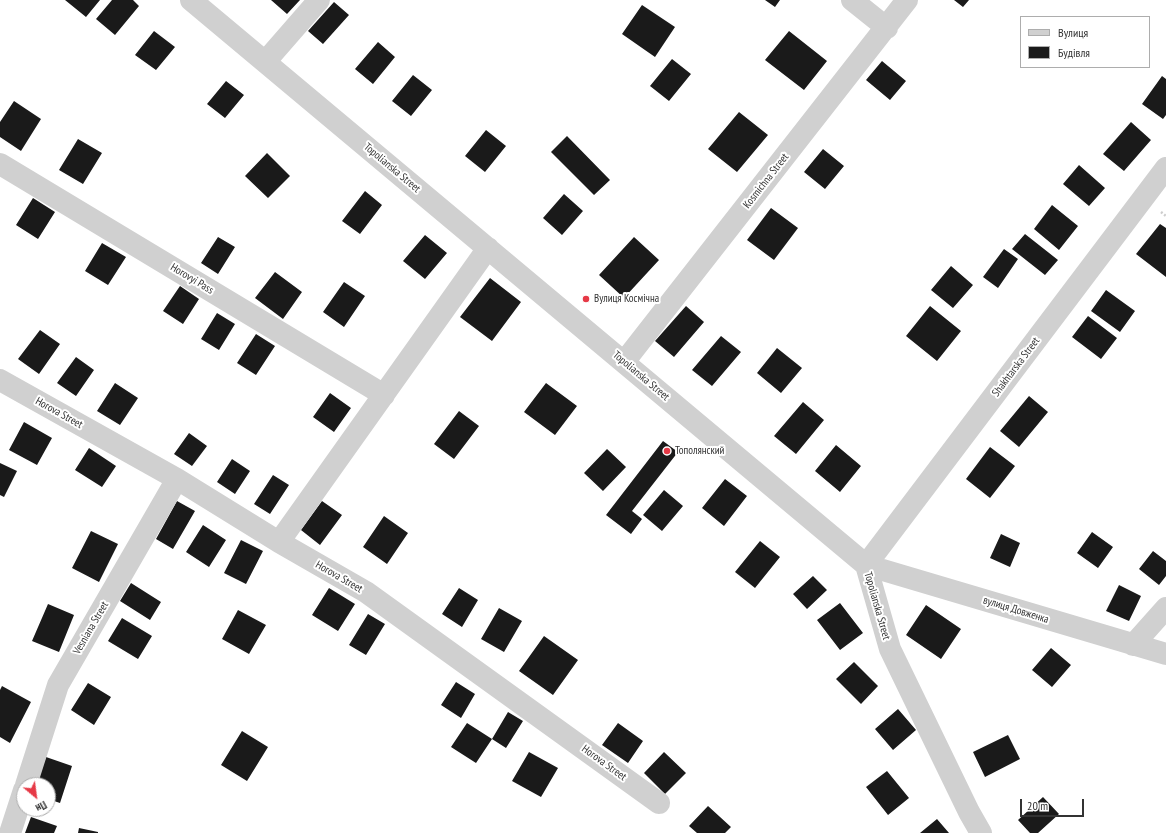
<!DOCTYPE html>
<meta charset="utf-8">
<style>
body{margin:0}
#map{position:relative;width:1166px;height:833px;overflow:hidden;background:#fff;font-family:"PT Sans Narrow",sans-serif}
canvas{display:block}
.legend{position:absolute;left:1020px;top:16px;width:130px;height:52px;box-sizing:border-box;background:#fff;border:1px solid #adadad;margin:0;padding:5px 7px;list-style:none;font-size:12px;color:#333}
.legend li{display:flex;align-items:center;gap:8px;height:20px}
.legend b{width:20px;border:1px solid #adadad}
.north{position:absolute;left:16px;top:777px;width:40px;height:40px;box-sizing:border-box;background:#fff;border:1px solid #adadad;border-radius:50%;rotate:151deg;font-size:11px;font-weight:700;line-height:16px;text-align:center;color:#333}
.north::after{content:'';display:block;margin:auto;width:14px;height:18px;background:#e63946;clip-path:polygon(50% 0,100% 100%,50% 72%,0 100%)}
.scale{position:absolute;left:1020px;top:799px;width:64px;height:18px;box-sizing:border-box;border:2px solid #333;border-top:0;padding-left:5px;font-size:12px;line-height:14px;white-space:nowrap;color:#333;-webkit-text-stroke:3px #fff;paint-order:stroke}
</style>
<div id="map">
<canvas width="1166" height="833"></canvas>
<ul class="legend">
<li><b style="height:5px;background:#d0d0d0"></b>Вулиця</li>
<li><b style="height:11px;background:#1a1a1a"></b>Будівля</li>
</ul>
<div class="north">Пн</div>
<div class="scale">20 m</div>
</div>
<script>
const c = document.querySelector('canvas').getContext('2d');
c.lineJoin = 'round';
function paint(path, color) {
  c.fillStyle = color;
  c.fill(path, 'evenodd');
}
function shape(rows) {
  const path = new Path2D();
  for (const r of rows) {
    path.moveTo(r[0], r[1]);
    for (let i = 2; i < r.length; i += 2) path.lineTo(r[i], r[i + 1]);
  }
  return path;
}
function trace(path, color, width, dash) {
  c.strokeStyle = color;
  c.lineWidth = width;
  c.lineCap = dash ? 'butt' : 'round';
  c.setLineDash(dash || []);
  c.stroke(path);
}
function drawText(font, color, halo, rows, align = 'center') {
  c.font = font + ' "PT Sans Narrow",sans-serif';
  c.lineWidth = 4;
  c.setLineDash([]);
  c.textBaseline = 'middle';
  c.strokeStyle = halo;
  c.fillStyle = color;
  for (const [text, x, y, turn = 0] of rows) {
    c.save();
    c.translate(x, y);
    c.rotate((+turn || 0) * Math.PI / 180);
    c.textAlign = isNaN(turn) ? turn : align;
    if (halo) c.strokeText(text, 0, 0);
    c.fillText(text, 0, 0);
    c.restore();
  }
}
const building = shape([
 [65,0,100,0,86,17],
 [112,0,133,0,139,6,115,35,96,19],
 [271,0,300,0,287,14],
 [765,0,780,0,775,7],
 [954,0,969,0,963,7],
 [334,2,349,15,323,44,308,31],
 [642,5,675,27,655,57,622,34],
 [154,31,175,47,156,70,135,55],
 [789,31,827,61,804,90,765,60],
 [378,42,395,57,373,84,355,69],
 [672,59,691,74,669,101,650,86],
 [882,61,906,81,890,100,866,80],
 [413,75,432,90,411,116,392,101],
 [1162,76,1166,79,1166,115,1163,119,1142,104],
 [226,81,244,95,225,118,207,104],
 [14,101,41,119,21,151,0,137,0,122],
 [739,112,768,135,737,172,708,149],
 [1131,122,1151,140,1124,171,1103,154],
 [486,130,506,146,485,172,465,156],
 [567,136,610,180,594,195,551,152],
 [78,139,102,153,83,184,59,170],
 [823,149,844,166,825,189,804,172],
 [267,153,290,176,268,198,245,176],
 [1079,165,1105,188,1089,206,1063,184],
 [365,191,382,205,360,234,342,221],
 [564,194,583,211,562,235,543,218],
 [33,198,55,212,38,239,16,225],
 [1052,205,1078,226,1059,250,1034,229],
 [771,208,798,228,774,260,747,240],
 [1160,224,1166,228,1166,277,1136,254],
 [1025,234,1058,260,1045,275,1012,249],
 [425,235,447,253,425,279,403,261],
 [218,237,235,247,218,274,201,263],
 [634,237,659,260,624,298,599,275],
 [102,243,126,257,108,285,85,271],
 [1004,249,1018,259,998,288,983,277],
 [951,266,973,285,953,308,931,290],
 [275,272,302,292,283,319,255,298],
 [490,278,521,302,492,341,460,317],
 [344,282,365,296,344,327,323,312],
 [180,286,199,299,183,324,163,311],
 [1106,290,1135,311,1120,332,1091,311],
 [686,306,704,322,674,357,655,341],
 [930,306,961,331,937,361,906,336],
 [217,313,235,324,219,350,201,339],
 [1088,316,1117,338,1101,359,1072,337],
 [40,330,60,344,39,374,18,359],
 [256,334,275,346,256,375,237,363],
 [721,336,741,352,712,386,692,370],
 [777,348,802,368,781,393,757,373],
 [76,357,94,370,76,396,57,383],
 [115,383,138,398,120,425,97,411],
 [546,383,577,406,555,435,524,412],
 [330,393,351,408,334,432,313,417],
 [1029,396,1048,412,1019,447,1000,431],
 [803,402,824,420,796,454,774,436],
 [459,411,479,426,454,459,434,444],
 [24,422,52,438,37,465,9,450],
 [189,433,207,446,192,466,174,454],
 [663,441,678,452,632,511,642,519,631,534,606,515],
 [836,445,861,466,840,492,815,471],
 [990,447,1015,466,990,498,966,479],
 [89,448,116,466,102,487,75,470],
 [607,449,626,467,603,491,584,473],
 [232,459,250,471,235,494,217,482],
 [0,463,17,471,4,497,0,495],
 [273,475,289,485,270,514,254,504],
 [725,479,747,496,724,526,702,508],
 [664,490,683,506,662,531,643,515],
 [177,501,195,511,173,549,156,539],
 [322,501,342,515,320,545,301,530],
 [384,516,408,533,387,564,363,547],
 [203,525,226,540,209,567,186,552],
 [91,531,118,544,99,582,72,568],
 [1092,532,1113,547,1098,568,1077,553],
 [1001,534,1020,543,1010,567,990,558],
 [241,540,263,551,246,584,224,573],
 [760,541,780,557,755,588,735,572],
 [1153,551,1166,561,1166,576,1159,585,1139,569],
 [813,576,827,590,807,609,793,594],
 [131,583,161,602,150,620,120,601],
 [1119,585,1141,596,1129,621,1106,611],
 [329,588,355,604,338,631,312,615],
 [459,588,478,600,462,627,442,614],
 [840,603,863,633,840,650,817,620],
 [48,604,74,615,59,652,32,641],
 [926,605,961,629,941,659,906,635],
 [499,608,522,621,504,652,481,639],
 [238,610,266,625,249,654,222,639],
 [368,614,385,624,366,655,349,645],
 [122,618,152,636,138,659,108,641],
 [544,636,578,660,553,695,519,671],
 [1051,648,1071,665,1052,687,1032,670],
 [854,662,878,686,861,704,836,679],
 [456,682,475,694,461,718,441,705],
 [88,683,111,697,94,725,71,710],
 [2,686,31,702,10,743,0,737,0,690],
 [898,709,916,730,893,750,875,729],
 [508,712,523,721,506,748,492,739],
 [467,723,492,739,476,763,451,747],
 [618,723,643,741,628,763,602,745],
 [242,731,268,747,247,781,221,765],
 [1008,735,1020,759,985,777,973,752],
 [529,752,558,768,541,797,512,781],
 [664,752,686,773,665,794,644,773],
 [46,757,72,766,60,803,48,799,48,785,36,785],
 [887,771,909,798,888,815,866,787],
 [1043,797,1059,814,1038,833,1030,833,1018,820],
 [708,806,731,827,725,833,697,833,689,826],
 [31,817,57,826,54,833,25,833],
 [937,819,949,833,920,833],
 [79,828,98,832,98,833,78,833]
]);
const path = shape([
 [1161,212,1166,216]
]);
const minor = shape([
 [191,0,866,565,890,649,969,812,981,833],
 [852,0,887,28],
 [265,62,319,0],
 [0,164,384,395],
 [1166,168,866,565,1166,654],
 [624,362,907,0],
 [0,380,177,479,279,542,366,592,659,803],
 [279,542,488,248],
 [1133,645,1166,608],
 [26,785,58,685,177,479],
 [10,833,24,790]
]);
const markers = [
 [586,299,4,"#e63946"],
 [667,451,4,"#e63946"]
];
const streetNames = [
 ["Topolianska Street",392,168,40],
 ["Kosmichna Street",766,181,-52],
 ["Horovyi Pass",192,279,31],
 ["Shakhtarska Street",1016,367,-53],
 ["Topolianska Street",641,376,40],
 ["Horova Street",59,413,29],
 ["Horova Street",339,577,30],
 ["Topolianska Street",877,606,74],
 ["вулиця Довженка",1016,610,17],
 ["Vesniana Street",91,628,-60],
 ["Horova Street",604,763,36]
];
const poiNames = [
 ["Вулиця Космічна",594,299],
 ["Тополянский",675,451]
];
paint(building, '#1a1a1a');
trace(path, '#cdcdcd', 2.5, [2, 2]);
trace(minor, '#d0d0d0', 22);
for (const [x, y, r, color] of markers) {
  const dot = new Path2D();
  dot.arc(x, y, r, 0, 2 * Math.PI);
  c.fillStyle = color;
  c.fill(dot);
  trace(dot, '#fff', 1.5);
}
drawText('11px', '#333', '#fff', streetNames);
drawText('11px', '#333', '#fff', poiNames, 'left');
</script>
